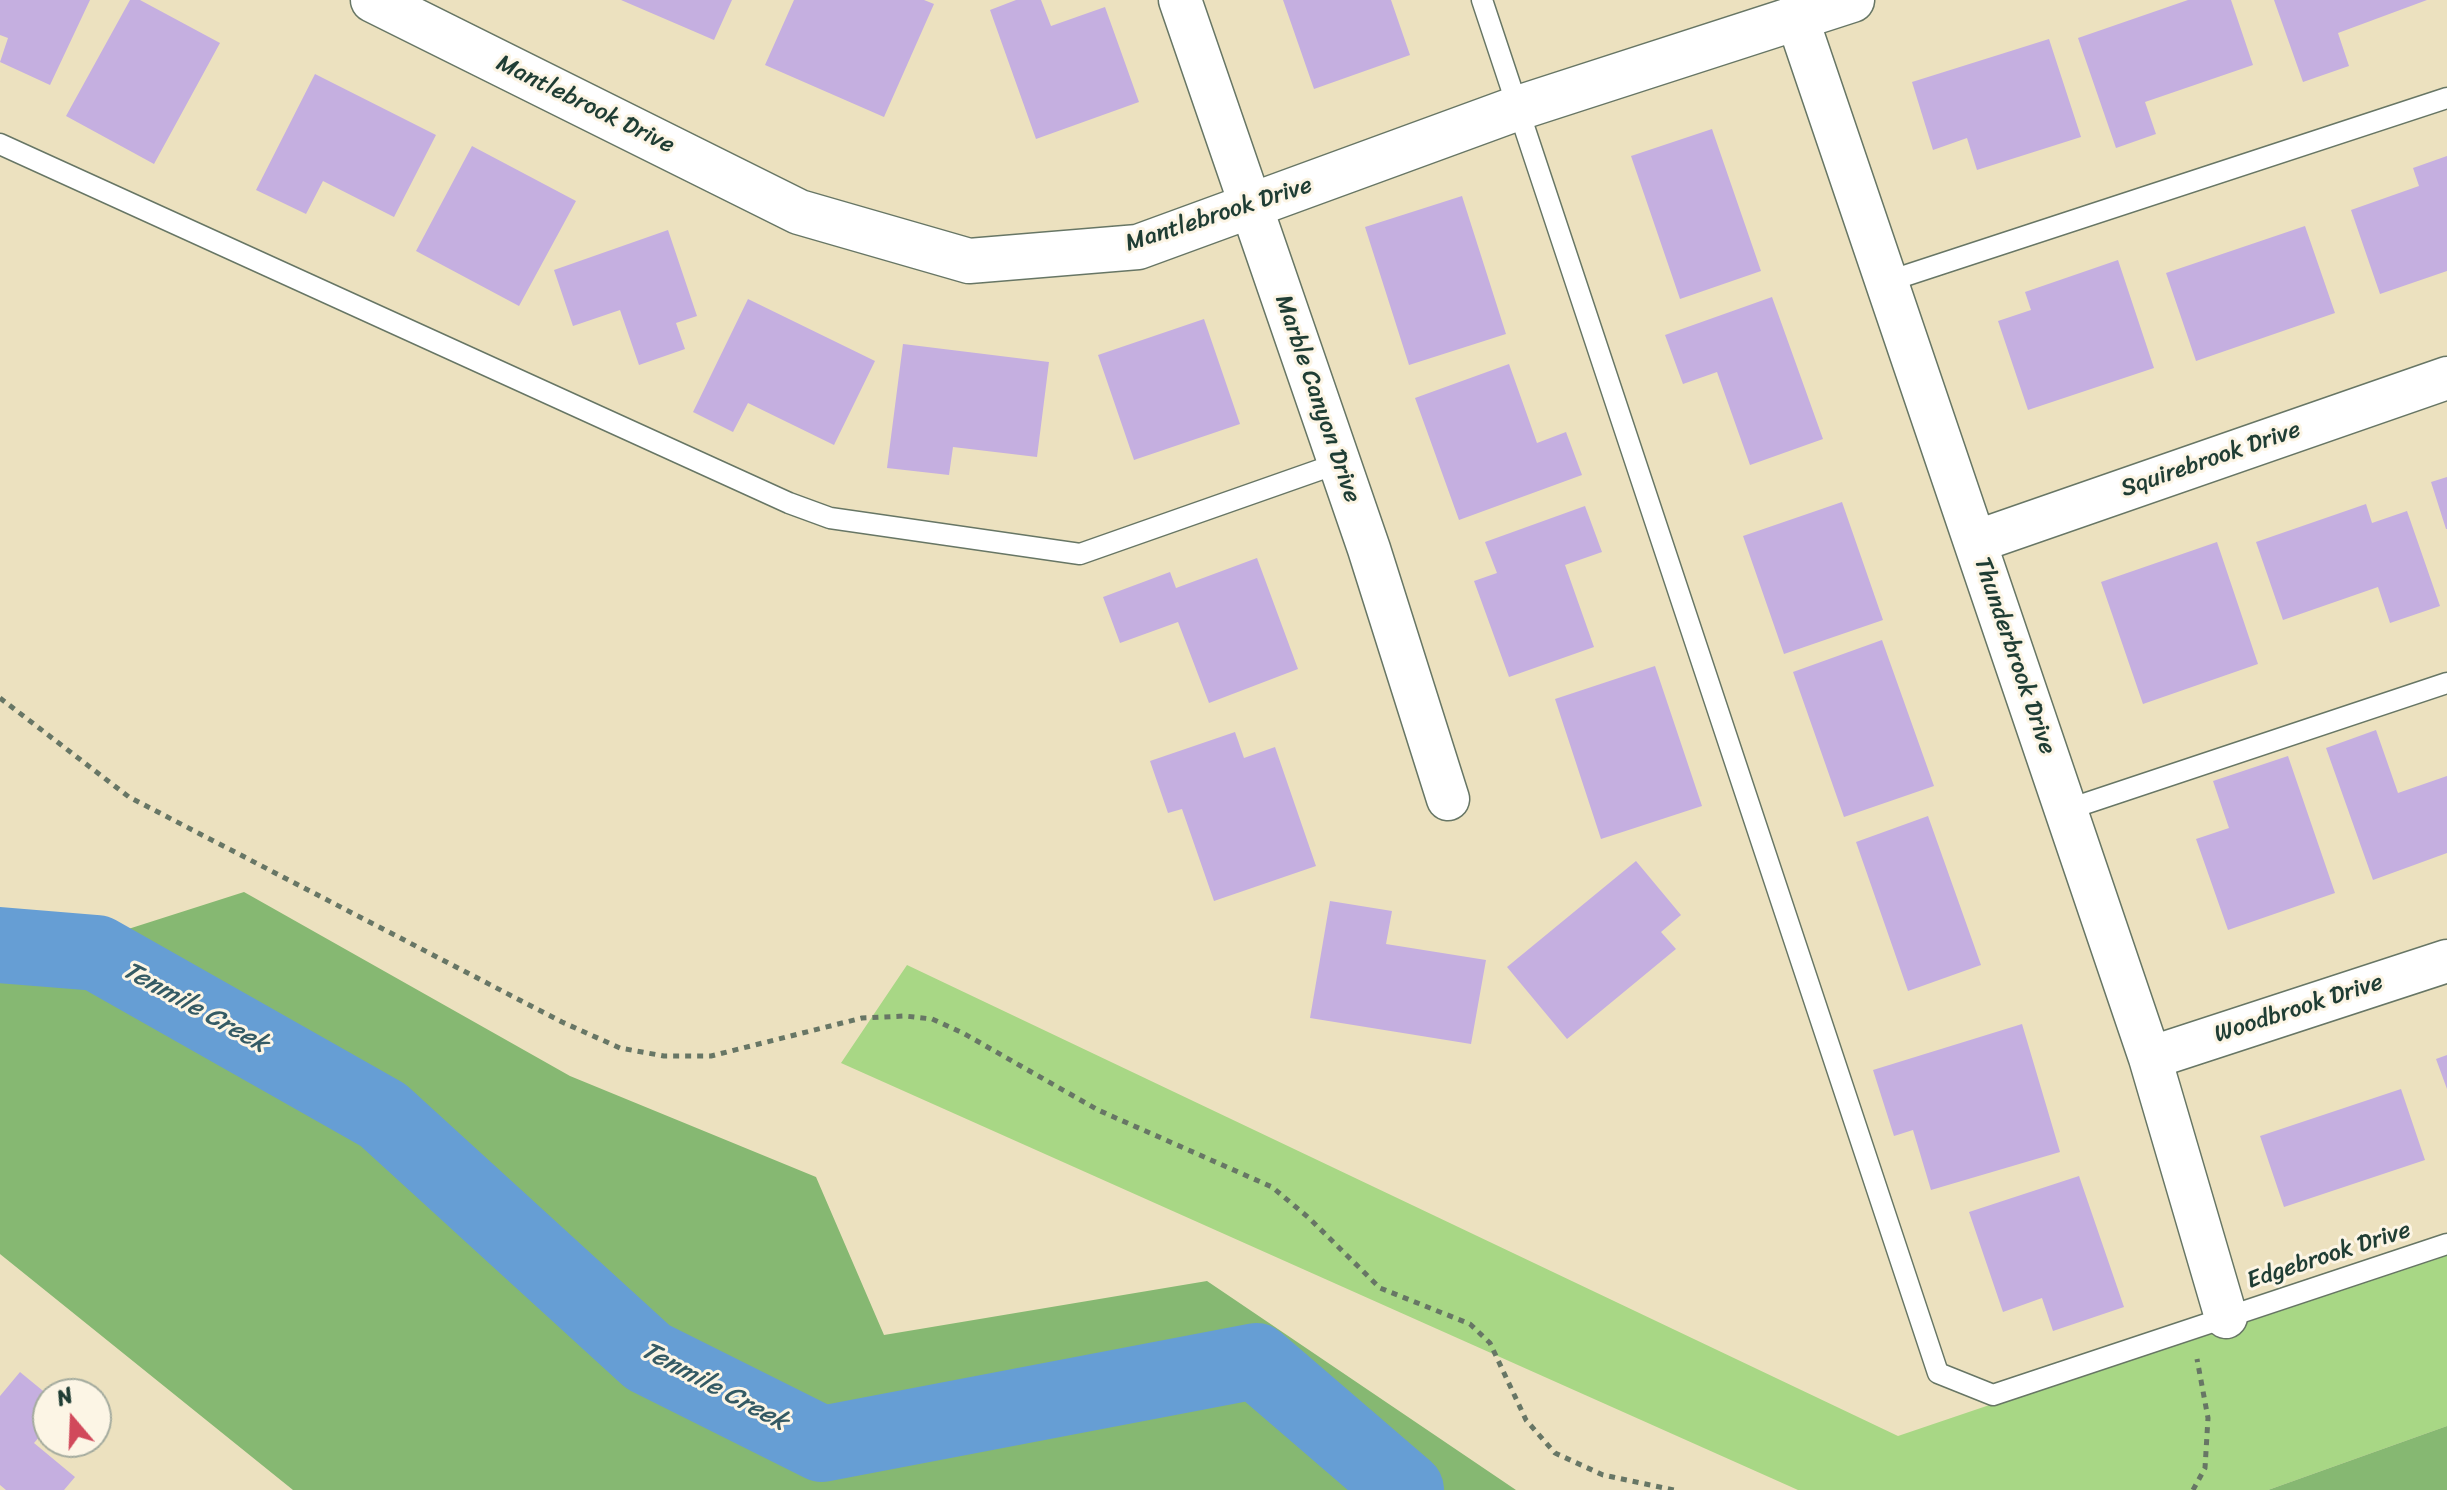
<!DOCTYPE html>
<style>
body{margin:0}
#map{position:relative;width:2447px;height:1490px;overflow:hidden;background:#ece1bf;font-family:Sriracha,sans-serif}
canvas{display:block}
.north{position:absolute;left:32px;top:1378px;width:80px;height:80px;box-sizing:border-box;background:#fcf5e5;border:2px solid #a4ab9e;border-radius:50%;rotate:341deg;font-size:22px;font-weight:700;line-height:32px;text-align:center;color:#1f3d34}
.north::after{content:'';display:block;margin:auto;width:28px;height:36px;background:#d1495b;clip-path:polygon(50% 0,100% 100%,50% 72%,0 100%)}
</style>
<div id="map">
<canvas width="2447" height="1490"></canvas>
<div class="north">N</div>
</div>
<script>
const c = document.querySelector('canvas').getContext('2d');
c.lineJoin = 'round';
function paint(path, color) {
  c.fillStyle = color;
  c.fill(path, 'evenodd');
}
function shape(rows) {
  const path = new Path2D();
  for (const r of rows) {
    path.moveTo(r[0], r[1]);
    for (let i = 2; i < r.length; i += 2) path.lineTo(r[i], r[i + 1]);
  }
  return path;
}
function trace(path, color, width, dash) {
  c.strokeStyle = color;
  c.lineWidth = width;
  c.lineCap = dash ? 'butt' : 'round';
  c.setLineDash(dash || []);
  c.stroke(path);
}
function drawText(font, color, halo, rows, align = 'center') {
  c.font = font + ' Sriracha,sans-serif';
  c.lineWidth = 6;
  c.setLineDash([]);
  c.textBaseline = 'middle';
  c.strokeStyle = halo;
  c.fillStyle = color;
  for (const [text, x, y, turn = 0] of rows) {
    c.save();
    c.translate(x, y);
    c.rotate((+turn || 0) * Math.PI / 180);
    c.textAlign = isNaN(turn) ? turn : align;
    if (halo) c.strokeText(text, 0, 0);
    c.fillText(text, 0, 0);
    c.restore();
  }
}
const green = shape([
 [907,965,1898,1436,2447,1250,2447,1426,2268,1490,1798,1490,841,1063]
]);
const forest = shape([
 [244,892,570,1076,816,1177,884,1335,1207,1281,1516,1490,293,1490,0,1254,0,970],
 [2447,1426,2447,1490,2268,1490]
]);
const river = shape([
 [0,945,97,953,383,1115,648,1357,822,1444,1256,1361,1406,1490]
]);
const building = shape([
 [0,0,90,0,50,85,0,62,8,38,0,35],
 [130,0,140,0,220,43,154,164,66,116],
 [621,0,732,0,714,40],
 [794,0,924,0,934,4,884,117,765,65],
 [1016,0,1041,0,1051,26,1105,7,1139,102,1036,139,990,10],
 [1283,0,1391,0,1410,55,1314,89],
 [2188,0,2231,0,2253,65,2145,102,2156,134,2116,148,2078,38],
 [2274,0,2427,0,2338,33,2349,66,2303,82],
 [2049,39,2081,137,1977,170,1967,138,1933,150,1912,82],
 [315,74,436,135,394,217,323,181,306,214,256,190],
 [1712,129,1761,271,1680,299,1631,156],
 [472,146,576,201,519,306,416,251],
 [2447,156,2447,271,2380,294,2351,210,2419,186,2413,168],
 [1462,196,1506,334,1409,365,1365,227],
 [2305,226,2335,313,2196,361,2166,273],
 [668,230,697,316,676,323,685,349,639,365,620,310,573,326,554,270],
 [2118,260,2154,368,2028,410,1998,321,2031,310,2025,292],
 [1772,297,1823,439,1750,465,1717,372,1683,384,1665,335],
 [748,299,875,361,834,445,748,403,733,432,693,412],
 [1204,319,1240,424,1134,460,1098,355],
 [903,344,1049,362,1037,457,953,447,949,475,887,468],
 [1509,364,1537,443,1566,432,1582,475,1459,520,1415,398],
 [2447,477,2447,529,2446,529,2431,482],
 [1842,502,1883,620,1784,654,1743,536],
 [2366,504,2372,523,2407,511,2440,606,2390,623,2378,587,2283,620,2256,542],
 [1585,506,1602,552,1565,565,1594,647,1509,677,1474,581,1497,573,1485,542],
 [2217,542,2258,664,2143,704,2101,582],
 [1257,558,1298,669,1209,703,1178,622,1120,643,1103,597,1170,572,1176,588],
 [1882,640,1934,786,1844,817,1793,672],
 [1655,666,1702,806,1601,839,1555,699],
 [2376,730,2398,793,2447,776,2447,853,2373,880,2326,748],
 [1235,732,1244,758,1275,747,1316,866,1214,901,1182,809,1168,813,1150,761],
 [2288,756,2335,893,2228,930,2196,839,2229,828,2213,781],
 [1928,816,1981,965,1908,991,1856,842],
 [1636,861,1681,915,1661,932,1676,949,1567,1039,1507,967],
 [1330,901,1392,911,1386,944,1486,960,1471,1044,1310,1018],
 [2022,1024,2060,1152,1931,1190,1913,1130,1894,1136,1873,1070],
 [2447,1055,2447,1089,2436,1059],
 [2401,1089,2425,1160,2284,1207,2260,1136],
 [2079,1176,2124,1307,2053,1331,2042,1298,2003,1312,1969,1212],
 [20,1372,48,1395,48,1427,34,1443,75,1477,64,1490,6,1490,0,1485,0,1396]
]);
const path = shape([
 [0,698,129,797,562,1022,620,1048,664,1056,711,1056,862,1018,905,1016,932,1019,963,1033,1098,1110,1272,1187,1309,1218,1380,1288,1470,1324,1490,1343,1526,1420,1555,1453,1603,1475,1674,1490],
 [2193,1490,2205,1468,2208,1418,2197,1359]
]);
const service = shape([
 [1482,0,1938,1373,1993,1395,2447,1244],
 [0,144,789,503,830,518,1080,554,1339,463],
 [1886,282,2447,98],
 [2066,810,2447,683]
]);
const minor = shape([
 [1180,0,1369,549,1448,799],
 [1797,18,2150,1058,2226,1317],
 [1975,542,2447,378],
 [2150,1058,2447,961]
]);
const tertiary = shape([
 [373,0,799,212,969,261,1138,247,1518,108,1852,0]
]);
const streetNames = [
 ["Mantlebrook Drive",585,105,26],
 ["Mantlebrook Drive",1219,215,-18],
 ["Marble Canyon Drive",1317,399,71],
 ["Squirebrook Drive",2211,460,-19],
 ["Thunderbrook Drive",2014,656,71],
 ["Woodbrook Drive",2299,1009,-18],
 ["Edgebrook Drive",2329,1256,-18]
];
const waterNames = [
 ["Tenmile Creek",195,1008,29],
 ["Tenmile Creek",714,1387,28]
];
paint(green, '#a8d785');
paint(forest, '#86b872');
trace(river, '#669ed4', 76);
paint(building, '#c5afe0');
trace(service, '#677665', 23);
trace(minor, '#677665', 45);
trace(tertiary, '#677665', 47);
trace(path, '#677665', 5, [6, 6]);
trace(service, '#fff', 20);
trace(minor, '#fff', 42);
trace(tertiary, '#fff', 44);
drawText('24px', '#1f3d34', '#fcf5e5', streetNames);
drawText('italic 26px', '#345a64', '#fcf5e5', waterNames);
</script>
